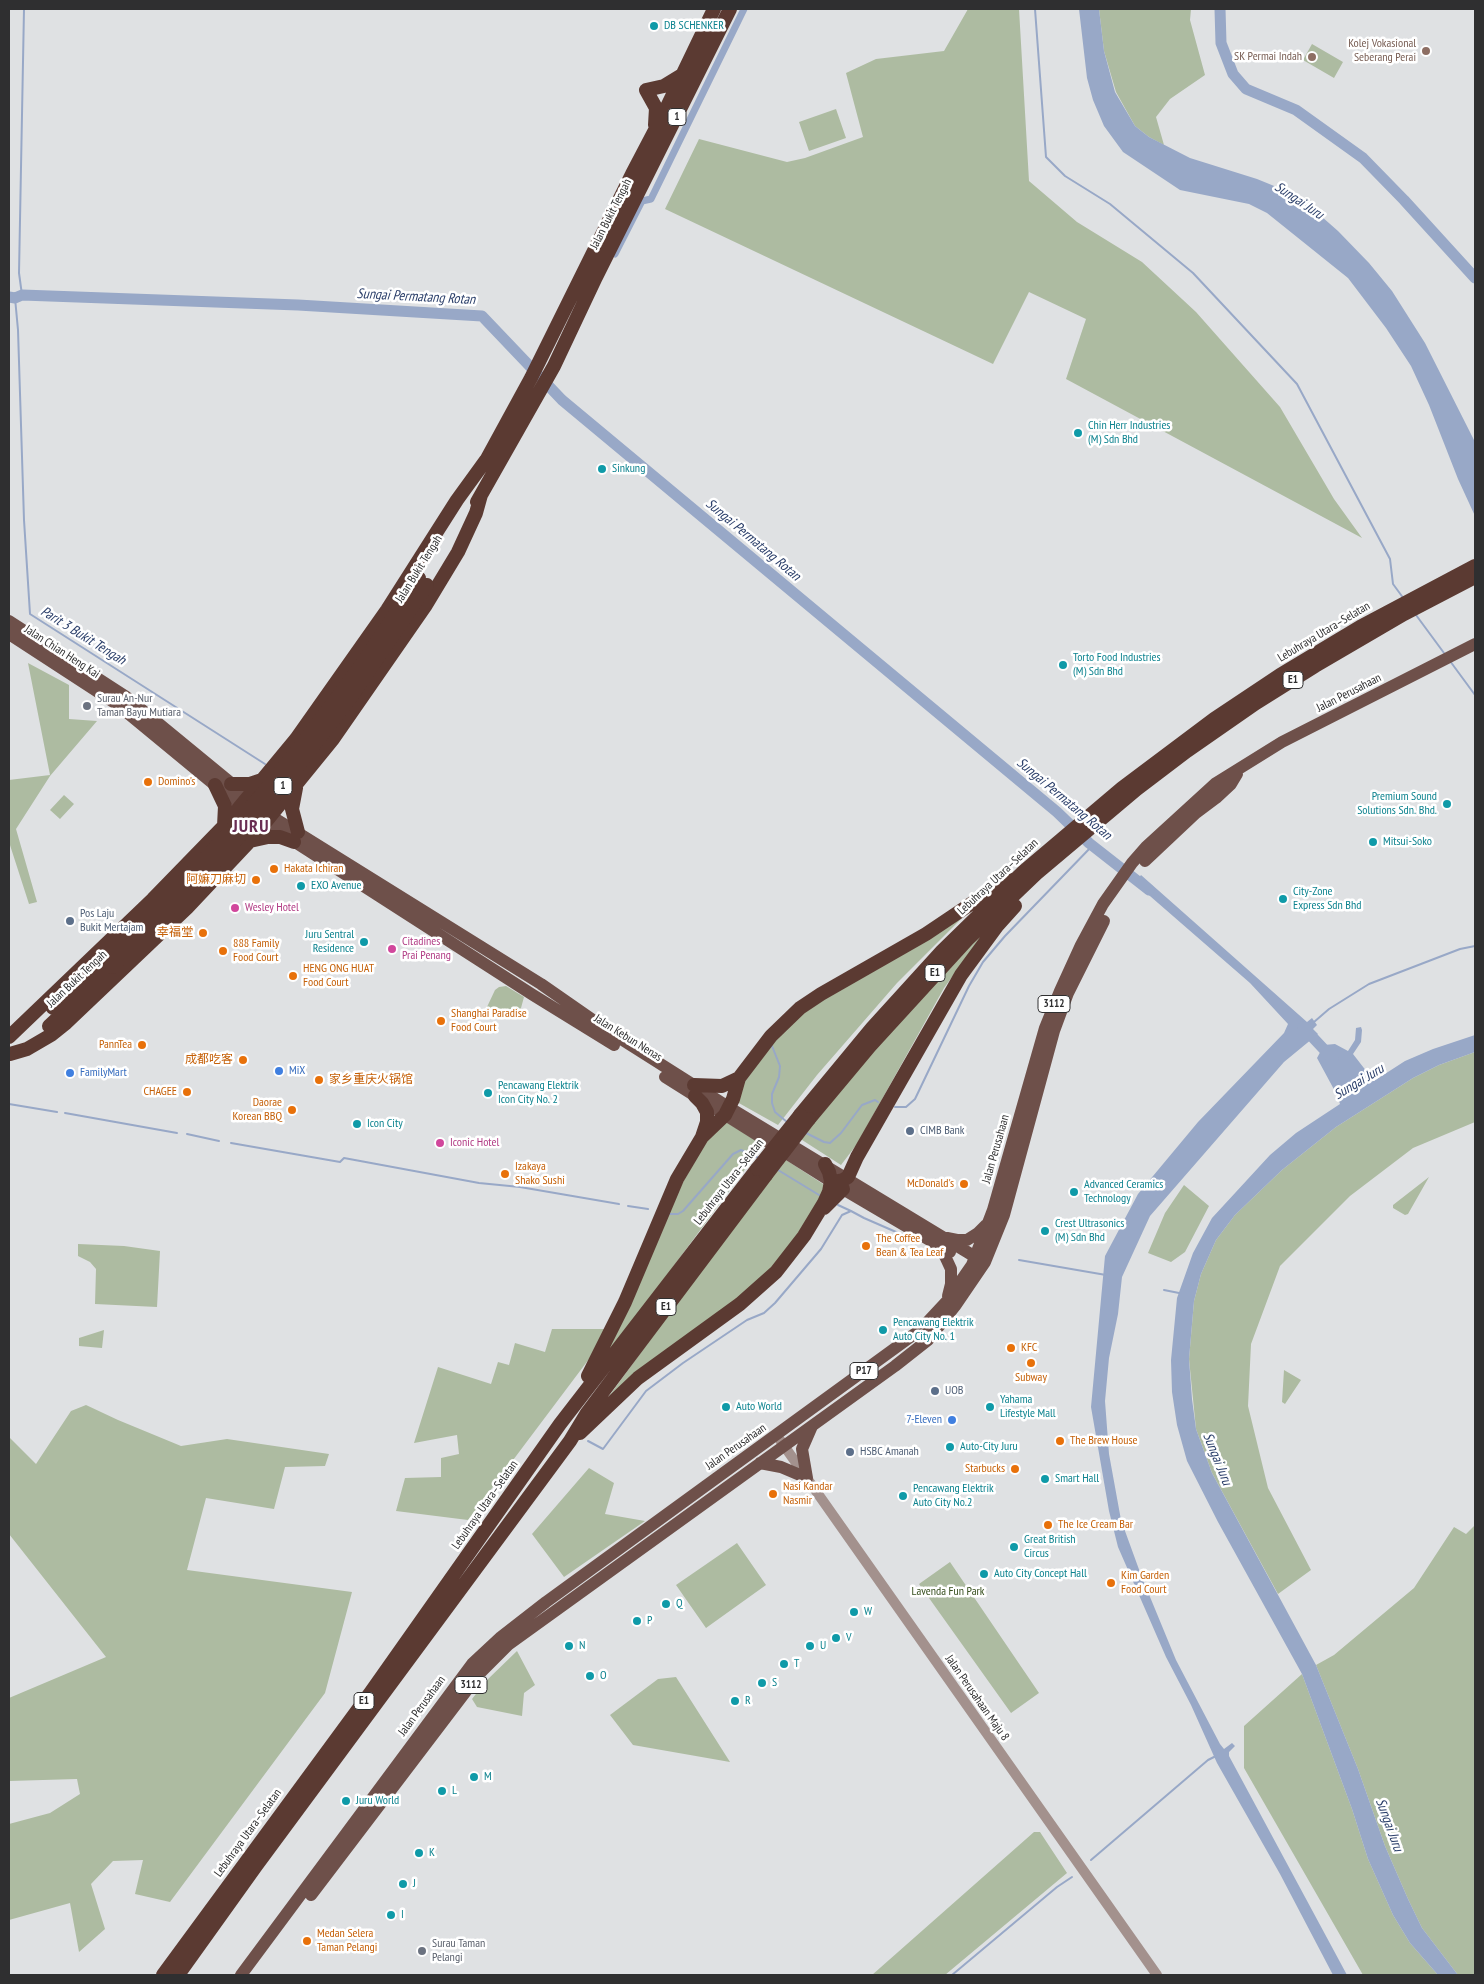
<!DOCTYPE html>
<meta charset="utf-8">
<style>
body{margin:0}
#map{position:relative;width:1484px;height:1984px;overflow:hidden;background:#dfe1e3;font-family:"PT Sans Narrow",sans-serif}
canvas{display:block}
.frame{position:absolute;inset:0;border:10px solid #2f2f30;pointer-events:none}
</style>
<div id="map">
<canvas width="1484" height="1984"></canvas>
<div class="frame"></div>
</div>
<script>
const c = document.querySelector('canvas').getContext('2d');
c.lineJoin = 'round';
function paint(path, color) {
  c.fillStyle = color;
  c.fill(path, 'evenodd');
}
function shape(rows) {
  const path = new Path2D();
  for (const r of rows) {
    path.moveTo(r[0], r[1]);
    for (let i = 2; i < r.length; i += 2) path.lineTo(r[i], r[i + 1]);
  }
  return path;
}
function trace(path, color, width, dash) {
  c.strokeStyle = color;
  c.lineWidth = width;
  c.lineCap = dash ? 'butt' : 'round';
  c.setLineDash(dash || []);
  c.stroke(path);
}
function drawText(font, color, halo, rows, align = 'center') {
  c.font = font + ' "PT Sans Narrow","Noto Sans SC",sans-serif';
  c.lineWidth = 5;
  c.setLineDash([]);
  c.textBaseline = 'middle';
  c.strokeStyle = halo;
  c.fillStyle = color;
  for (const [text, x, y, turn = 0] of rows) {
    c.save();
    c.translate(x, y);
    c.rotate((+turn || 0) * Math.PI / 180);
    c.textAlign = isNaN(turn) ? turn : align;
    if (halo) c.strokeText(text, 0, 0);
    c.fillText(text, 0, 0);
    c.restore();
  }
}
const green = shape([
 [968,9,1019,9,1029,181,1077,222,1142,262,1196,312,1280,407,1334,499,1362,538,1066,379,1086,319,1029,292,993,364,665,209,699,139,787,162,805,158,863,137,846,73,876,59,944,51],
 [1099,9,1191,9,1190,20,1205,75,1170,99,1156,117,1164,145,1149,137,1135,126,1116,92,1104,51],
 [1312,44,1343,62,1334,78,1303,60],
 [836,109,846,138,809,151,799,122],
 [28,663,69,685,69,719,97,721,50,776,16,829,37,902,29,904,9,842,9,780,50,775],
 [64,795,74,804,60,819,50,810],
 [978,902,897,983,817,1075,778,1125,737,1102,745,1078,756,1059,806,1007],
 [994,919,944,988,857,1144,841,1165,799,1138,884,1039],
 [506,986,524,997,518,1019,487,1007,495,990,499,987],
 [1475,1052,1475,1122,1413,1148,1350,1196,1280,1266,1251,1344,1248,1406,1268,1488,1311,1570,1278,1594,1212,1473,1196,1429,1189,1359,1194,1301,1201,1274,1216,1240,1235,1215,1282,1170,1336,1127,1413,1078,1439,1065],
 [723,1123,728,1123,763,1145,588,1382,674,1198,709,1136],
 [783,1158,826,1186,823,1198,783,1258,760,1282,604,1403],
 [1429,1177,1408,1214,1405,1215,1393,1208,1393,1205],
 [1184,1185,1209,1206,1185,1252,1171,1262,1148,1253,1165,1213],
 [78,1244,124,1246,160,1251,157,1307,95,1304,96,1269,90,1262,78,1256],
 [552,1329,605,1329,592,1355,468,1520,396,1511,405,1478,441,1477,441,1458,459,1454,457,1435,414,1443,438,1367,491,1384,498,1362,509,1365,515,1343,545,1352],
 [104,1330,102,1348,79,1346,79,1338],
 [1284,1370,1301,1380,1285,1404,1282,1402],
 [86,1405,118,1420,181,1446,227,1439,329,1454,325,1466,285,1467,274,1509,206,1498,187,1570,352,1592,325,1693,170,1902,135,1894,143,1860,113,1861,91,1884,105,1929,79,1952,70,1903,9,1920,9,1824,50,1813,80,1794,77,1779,9,1781,9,1698,106,1657,9,1534,9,1437,36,1464,71,1411],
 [589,1468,614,1483,605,1514,645,1521,564,1577,532,1534],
 [1475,1525,1475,1975,1458,1975,1422,1928,1408,1899,1385,1846,1358,1769,1316,1665,1334,1655,1414,1588,1454,1527,1466,1534],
 [737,1543,766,1585,706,1628,676,1585],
 [950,1562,1039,1693,1011,1713,919,1584],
 [517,1651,535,1685,524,1693,522,1716,477,1707,472,1699,487,1680],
 [1302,1674,1352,1809,1368,1859,1393,1915,1410,1943,1438,1975,1363,1975,1244,1768,1244,1726],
 [676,1677,730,1762,633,1745,610,1715,658,1679],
 [1034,1832,1040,1832,1067,1873,945,1975,872,1975]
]);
const water = shape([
 [1079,9,1099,9,1104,51,1115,92,1135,126,1149,137,1190,158,1257,179,1284,190,1313,209,1338,231,1369,263,1392,291,1425,343,1475,442,1475,516,1458,479,1429,405,1411,366,1386,328,1348,278,1267,213,1249,204,1180,190,1123,152,1104,126,1093,100,1087,78],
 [1141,875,1307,1022,1312,1018,1317,1025,1313,1029,1318,1034,1284,1062,1150,1216,1122,1277,1118,1314,1109,1358,1105,1401,1109,1454,1121,1520,1141,1575,1176,1660,1220,1744,1224,1749,1232,1743,1235,1746,1229,1752,1229,1756,1347,1975,1333,1975,1280,1874,1217,1763,1191,1705,1166,1657,1118,1547,1109,1511,1091,1407,1105,1256,1138,1194,1198,1122,1284,1033,1288,1024,1250,983,1135,883],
 [1361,1027,1362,1030,1361,1042,1353,1054,1374,1081,1405,1061,1433,1049,1475,1035,1475,1052,1439,1065,1413,1078,1336,1127,1282,1170,1235,1215,1216,1240,1201,1274,1194,1301,1189,1359,1192,1399,1196,1429,1212,1473,1316,1665,1358,1769,1385,1846,1408,1899,1422,1928,1458,1975,1438,1975,1410,1943,1393,1915,1368,1859,1352,1809,1302,1674,1218,1522,1187,1461,1177,1425,1172,1392,1171,1360,1177,1298,1193,1253,1212,1218,1270,1155,1296,1133,1340,1104,1337,1095,1317,1058,1324,1045,1335,1044,1348,1051,1355,1040,1356,1028]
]);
const stream = shape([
 [1035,9,1046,157,1065,176,1110,204,1193,273,1297,384,1390,559,1393,584,1404,599],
 [22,295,19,273,24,9],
 [15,298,18,330,24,520,30,614,265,764],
 [1416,615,1444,653],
 [1450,661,1475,695],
 [1314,1022,1329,1009,1369,984,1460,949,1475,946],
 [772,1046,780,1066,779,1077,772,1094,772,1103,775,1112,787,1122],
 [9,1104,57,1112],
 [895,1107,906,1107,915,1099,969,986,983,962,1005,936,1093,845],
 [65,1113,177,1133],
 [806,1133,824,1142,830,1143,841,1133,862,1105,875,1100,878,1102],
 [187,1134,219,1141],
 [231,1143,340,1162,344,1158,479,1183,520,1187,619,1204],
 [778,1170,819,1195],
 [838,1205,851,1211],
 [628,1206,648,1209],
 [669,1214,678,1214,683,1211,733,1154,741,1150,759,1158],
 [1019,1260,1106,1275],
 [1164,1290,1179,1293],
 [588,1441,603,1449,646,1391,683,1363,747,1320,764,1313,775,1303,821,1249,842,1215,851,1211,864,1218,919,1242],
 [1091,1860,1208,1760,1216,1756],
 [952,1975,1057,1887,1072,1877]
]);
const canal = shape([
 [615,254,642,201,651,199,744,9]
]);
const river = shape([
 [1220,9,1221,43,1233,74,1246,89,1296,110,1363,158,1404,200,1475,278],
 [9,297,15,298,22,295,298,305,482,316,562,400,1057,812,1089,843,1149,890],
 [1303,1027,1333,1059]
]);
const minor = shape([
 [780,1440,1157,1975]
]);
const major = shape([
 [9,621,125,696,271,816,541,984,610,1032,730,1108,982,1261],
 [9,634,118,705,215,785,270,826,533,995,614,1045],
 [1145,861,1196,813,1216,798,1231,784,1237,774],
 [665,1077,843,1189,950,1252],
 [947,1238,957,1240,967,1240,978,1233,986,1225],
 [938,1247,945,1256,951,1269,951,1284,948,1296],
 [760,1463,781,1467,807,1478],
 [807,1478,802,1449,812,1426],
 [311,1895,479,1674,508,1645,895,1366,928,1340,955,1306,985,1262,1004,1215,1054,1031,1068,993,1104,921],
 [241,1975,472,1664,501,1637,546,1602,920,1330,947,1301,972,1265,993,1210,1045,1028,1060,991,1081,945,1103,904,1132,863,1146,847,1216,783,1282,742,1475,644]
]);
const highway = shape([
 [655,125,656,108,646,90,664,86,682,75],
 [483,466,531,378,632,174,664,113,714,9],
 [477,502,554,366,596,277,730,9],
 [231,784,250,784,262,780],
 [215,785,225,806,224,826],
 [296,788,292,809,298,832],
 [250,841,268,837,280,837,294,842],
 [53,1008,105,959],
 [49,1026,112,967],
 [9,1037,153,899,224,826,296,739,387,610,457,500,486,460],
 [10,1054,27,1049,51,1035,66,1023,187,908,250,841,333,739,426,605,458,552,476,513,481,495],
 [694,1085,722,1086,739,1078],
 [800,1115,872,1028,942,951,1024,871,1122,788,1214,719,1280,675,1360,627,1475,566],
 [809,1119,870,1046,967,940,1036,874,1137,789,1187,751,1256,703,1315,666,1404,614,1475,577],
 [702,1137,725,1115,733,1099,739,1078,771,1036,800,1008,821,994,926,934,1008,879],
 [834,1182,843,1180,848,1177,857,1157,961,975,997,926,1015,906],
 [824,1208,843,1189],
 [588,1376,625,1302,677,1179,702,1137,707,1122,707,1112,702,1103,695,1096],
 [580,1433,638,1378,740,1304,776,1272,804,1236,824,1203,829,1192,831,1181,829,1172,825,1164],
 [163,1975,371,1692,560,1424,757,1169],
 [178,1975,256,1866,570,1441,587,1413,766,1175]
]);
const highwayBridge = shape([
 [105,959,193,871,226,836,267,788,303,743,360,667,419,578],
 [112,967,229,848,275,796,351,697,427,585],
 [757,1169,800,1115],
 [766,1175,809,1119]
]);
const markers = [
 [654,26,5,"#0f9aa8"],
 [1426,51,5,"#8d6e63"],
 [1312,57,5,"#8d6e63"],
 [1078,433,5,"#0f9aa8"],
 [602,469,5,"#0f9aa8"],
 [1063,665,5,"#0f9aa8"],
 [87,706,5,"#6b7280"],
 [148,782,5,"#e8710a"],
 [1447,804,5,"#0f9aa8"],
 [1373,842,5,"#0f9aa8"],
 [274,869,5,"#e8710a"],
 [256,880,5,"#e8710a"],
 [301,886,5,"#0f9aa8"],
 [1283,899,5,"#0f9aa8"],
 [235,908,5,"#d1479c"],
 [70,921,5,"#5c6f8a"],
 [203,933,5,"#e8710a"],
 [364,942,5,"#0f9aa8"],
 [392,949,5,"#d1479c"],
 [223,951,5,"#e8710a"],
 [293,976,5,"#e8710a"],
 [441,1021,5,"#e8710a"],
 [142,1045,5,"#e8710a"],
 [243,1060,5,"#e8710a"],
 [279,1071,5,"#3f7fe0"],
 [70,1073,5,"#3f7fe0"],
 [319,1080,5,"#e8710a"],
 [187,1092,5,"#e8710a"],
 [488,1093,5,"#0f9aa8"],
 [292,1110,5,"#e8710a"],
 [357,1124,5,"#0f9aa8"],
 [910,1131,5,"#5c6f8a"],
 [440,1143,5,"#d1479c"],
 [505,1174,5,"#e8710a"],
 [964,1184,5,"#e8710a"],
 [1074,1192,5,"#0f9aa8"],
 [1045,1231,5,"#0f9aa8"],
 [866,1246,5,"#e8710a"],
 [883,1330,5,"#0f9aa8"],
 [1011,1348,5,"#e8710a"],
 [1031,1363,5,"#e8710a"],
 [935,1391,5,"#5c6f8a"],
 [726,1407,5,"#0f9aa8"],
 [990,1407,5,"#0f9aa8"],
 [952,1420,5,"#3f7fe0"],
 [1060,1441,5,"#e8710a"],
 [950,1447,5,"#0f9aa8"],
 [850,1452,5,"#5c6f8a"],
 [1015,1469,5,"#e8710a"],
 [1045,1479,5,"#0f9aa8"],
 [773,1494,5,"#e8710a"],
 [903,1496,5,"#0f9aa8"],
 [1048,1525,5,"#e8710a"],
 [1014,1547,5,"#0f9aa8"],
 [984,1574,5,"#0f9aa8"],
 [1111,1583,5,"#e8710a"],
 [666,1604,5,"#0f9aa8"],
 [854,1612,5,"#0f9aa8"],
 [637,1621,5,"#0f9aa8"],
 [836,1638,5,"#0f9aa8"],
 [569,1646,5,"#0f9aa8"],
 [810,1646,5,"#0f9aa8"],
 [784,1664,5,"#0f9aa8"],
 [590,1676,5,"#0f9aa8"],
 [762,1683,5,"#0f9aa8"],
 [735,1701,5,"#0f9aa8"],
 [474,1777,5,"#0f9aa8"],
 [442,1791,5,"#0f9aa8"],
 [346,1801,5,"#0f9aa8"],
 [419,1853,5,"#0f9aa8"],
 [403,1884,5,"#0f9aa8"],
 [391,1915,5,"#0f9aa8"],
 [307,1941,5,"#e8710a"],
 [422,1951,5,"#6b7280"]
];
const shields = [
 [677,117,18],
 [1293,680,20],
 [283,786,18],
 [935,973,20],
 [1054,1004,32],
 [666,1307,20],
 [864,1371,28],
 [471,1685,32],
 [364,1701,20]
];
const shieldNames = [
 ["1",677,117],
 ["E1",1293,680],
 ["1",283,786],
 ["E1",935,973],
 ["3112",1054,1004],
 ["E1",666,1307],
 ["P17",864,1371],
 ["3112",471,1685],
 ["E1",364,1701]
];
const cultureNames = [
 ["DB SCHENKER",664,26],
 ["Chin Herr Industries",1088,426],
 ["(M) Sdn Bhd",1088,440],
 ["Sinkung",612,469],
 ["Torto Food Industries",1073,658],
 ["(M) Sdn Bhd",1073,672],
 ["Premium Sound",1437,797,"right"],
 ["Solutions Sdn. Bhd.",1437,811,"right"],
 ["Mitsui-Soko",1383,842],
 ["EXO Avenue",311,886],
 ["City-Zone",1293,892],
 ["Express Sdn Bhd",1293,906],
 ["Juru Sentral",354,935,"right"],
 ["Residence",354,949,"right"],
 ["Pencawang Elektrik",498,1086],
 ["Icon City No. 2",498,1100],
 ["Icon City",367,1124],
 ["Advanced Ceramics",1084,1185],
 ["Technology",1084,1199],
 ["Crest Ultrasonics",1055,1224],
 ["(M) Sdn Bhd",1055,1238],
 ["Pencawang Elektrik",893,1323],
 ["Auto City No. 1",893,1337],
 ["Yahama",1000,1400],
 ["Lifestyle Mall",1000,1414],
 ["Auto World",736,1407],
 ["Auto-City Juru",960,1447],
 ["Smart Hall",1055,1479],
 ["Pencawang Elektrik",913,1489],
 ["Auto City No.2",913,1503],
 ["Great British",1024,1540],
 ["Circus",1024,1554],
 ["Auto City Concept Hall",994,1574],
 ["Q",676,1604],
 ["W",864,1612],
 ["P",647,1621],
 ["V",846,1638],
 ["N",579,1646],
 ["U",820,1646],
 ["T",794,1664],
 ["O",600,1676],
 ["S",772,1683],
 ["R",745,1701],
 ["M",484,1777],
 ["L",452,1791],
 ["Juru World",356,1801],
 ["K",429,1853],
 ["J",413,1884],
 ["I",401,1915]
];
const educationNames = [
 ["Kolej Vokasional",1416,44],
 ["Seberang Perai",1416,58],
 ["SK Permai Indah",1302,57]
];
const streetNames = [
 ["Jalan Bukit Tengah",611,214,-63],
 ["Jalan Bukit Tengah",419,569,-58],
 ["Lebuhraya Utara–Selatan",1324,632,-31],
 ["Jalan Chian Heng Kai",62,652,33],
 ["Jalan Perusahaan",1349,693,-27],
 ["Lebuhraya Utara–Selatan",998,877,-43],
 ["Jalan Bukit Tengah",77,979,-43],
 ["Jalan Kebun Nenas",628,1038,32],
 ["Jalan Perusahaan",996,1149,-74],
 ["Lebuhraya Utara–Selatan",729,1182,-52],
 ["Jalan Perusahaan",736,1447,-35],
 ["Lebuhraya Utara–Selatan",485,1505,-55],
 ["Jalan Perusahaan Maju 8",977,1698,55],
 ["Jalan Perusahaan",422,1706,-54],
 ["Lebuhraya Utara–Selatan",248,1833,-54]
];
const worshipNames = [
 ["Surau An-Nur",97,699],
 ["Taman Bayu Mutiara",97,713],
 ["Surau Taman",432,1944],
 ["Pelangi",432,1958]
];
const foodNames = [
 ["Domino's",158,782],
 ["Hakata Ichiran",284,869],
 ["阿嫲刀麻切",246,880,"right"],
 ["幸福堂",193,933,"right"],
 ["888 Family",233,944],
 ["Food Court",233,958],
 ["HENG ONG HUAT",303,969],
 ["Food Court",303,983],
 ["Shanghai Paradise",451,1014],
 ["Food Court",451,1028],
 ["PannTea",132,1045,"right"],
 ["成都吃客",233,1060,"right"],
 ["家乡重庆火锅馆",329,1080],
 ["CHAGEE",177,1092,"right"],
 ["Daorae",282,1103,"right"],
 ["Korean BBQ",282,1117,"right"],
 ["Izakaya",515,1167],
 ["Shako Sushi",515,1181],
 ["McDonald's",954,1184,"right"],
 ["The Coffee",876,1239],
 ["Bean & Tea Leaf",876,1253],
 ["KFC",1021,1348],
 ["Subway",1031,1378,"center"],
 ["The Brew House",1070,1441],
 ["Starbucks",1005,1469,"right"],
 ["Nasi Kandar",783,1487],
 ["Nasmir",783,1501],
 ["The Ice Cream Bar",1058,1525],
 ["Kim Garden",1121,1576],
 ["Food Court",1121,1590],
 ["Medan Selera",317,1934],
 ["Taman Pelangi",317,1948]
];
const hotelNames = [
 ["Wesley Hotel",245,908],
 ["Citadines",402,942],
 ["Prai Penang",402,956],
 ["Iconic Hotel",450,1143]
];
const serviceNames = [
 ["Pos Laju",80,914],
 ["Bukit Mertajam",80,928],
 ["CIMB Bank",920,1131],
 ["UOB",945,1391],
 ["HSBC Amanah",860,1452]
];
const shopNames = [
 ["MiX",289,1071],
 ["FamilyMart",80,1073],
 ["7-Eleven",942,1420,"right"]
];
const parkNames = [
 ["Lavenda Fun Park",948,1592]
];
const waterNames = [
 ["Sungai Juru",1299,201,34],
 ["Sungai Permatang Rotan",416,297,3],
 ["Sungai Permatang Rotan",753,540,40],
 ["Parit 3 Bukit Tengah",83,636,32],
 ["Sungai Permatang Rotan",1064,799,40],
 ["Sungai Juru",1359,1082,-31],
 ["Sungai Juru",1217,1459,68],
 ["Sungai Juru",1389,1825,70]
];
const districtNames = [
 ["JURU",251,827]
];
paint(green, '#adbba1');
paint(water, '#98a8c7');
trace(stream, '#98a8c7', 2);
trace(canal, '#98a8c7', 7);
trace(river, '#98a8c7', 11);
trace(minor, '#a3918d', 10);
trace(major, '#6e504a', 12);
trace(highway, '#5b3a32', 14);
trace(highwayBridge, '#5b3a32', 14);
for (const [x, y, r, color] of markers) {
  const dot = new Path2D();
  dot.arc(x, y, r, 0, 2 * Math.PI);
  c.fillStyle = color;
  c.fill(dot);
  trace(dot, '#fff', 2);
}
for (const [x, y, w] of shields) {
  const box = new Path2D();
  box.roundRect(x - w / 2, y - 8.5, w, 17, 4);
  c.fillStyle = '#fff';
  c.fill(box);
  trace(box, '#2f2f30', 1);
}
drawText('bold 11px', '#2f2f30', null, shieldNames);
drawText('12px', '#0d838f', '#fff', cultureNames, 'left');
drawText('12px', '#785e54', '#fff', educationNames, 'right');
drawText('12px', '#2f2f30', '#fff', streetNames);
drawText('12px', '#5b616d', '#fff', worshipNames, 'left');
drawText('12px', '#c56008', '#fff', foodNames, 'left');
drawText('12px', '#b23c85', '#fff', hotelNames, 'left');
drawText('12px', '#4e5e75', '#fff', serviceNames, 'left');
drawText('12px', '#366cbe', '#fff', shopNames, 'left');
drawText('12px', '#364e1d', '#fff', parkNames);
drawText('italic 14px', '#2b3f6a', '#fff', waterNames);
c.letterSpacing = '1px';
drawText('bold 18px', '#6a2d53', '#fff', districtNames);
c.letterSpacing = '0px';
</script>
